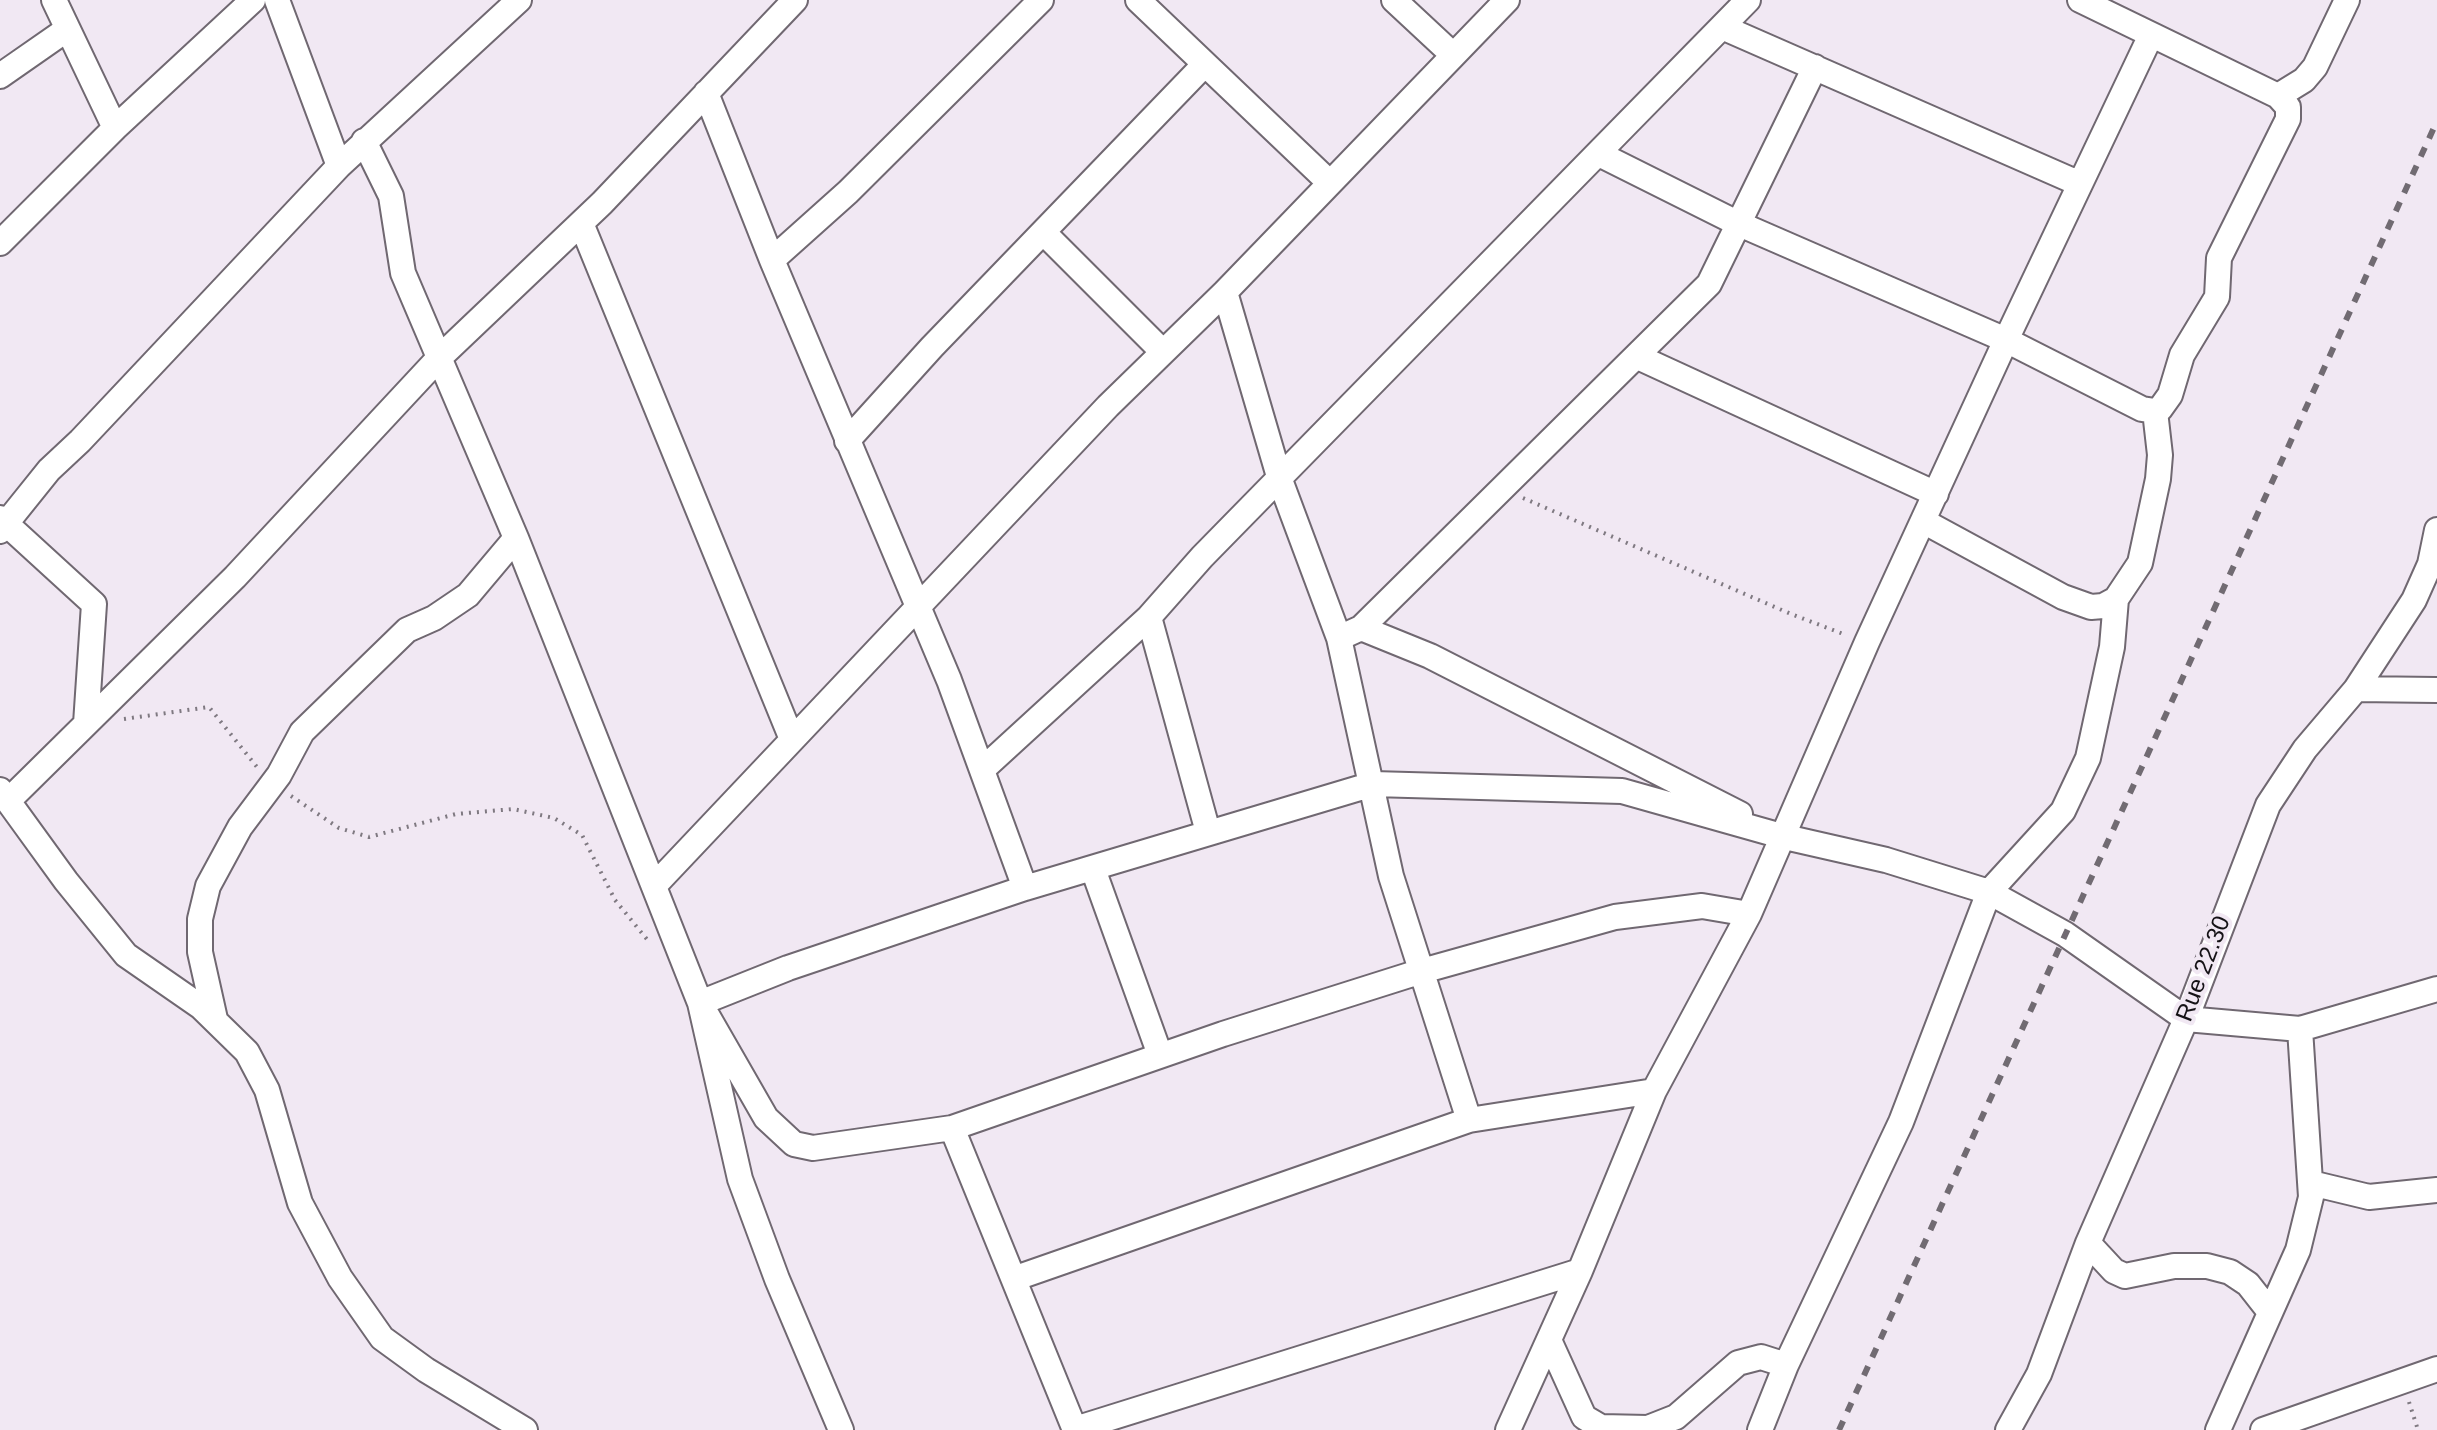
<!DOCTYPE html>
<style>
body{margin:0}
canvas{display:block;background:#f1e8f3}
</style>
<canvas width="2437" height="1430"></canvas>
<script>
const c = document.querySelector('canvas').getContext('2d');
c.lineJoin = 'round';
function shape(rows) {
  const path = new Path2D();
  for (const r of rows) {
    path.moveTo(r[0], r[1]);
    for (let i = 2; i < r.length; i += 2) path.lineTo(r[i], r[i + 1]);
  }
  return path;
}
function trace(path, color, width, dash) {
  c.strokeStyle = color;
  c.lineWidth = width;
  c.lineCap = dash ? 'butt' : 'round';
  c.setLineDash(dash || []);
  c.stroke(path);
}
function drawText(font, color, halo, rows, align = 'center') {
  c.font = font + ' Helvetica,sans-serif';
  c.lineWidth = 8;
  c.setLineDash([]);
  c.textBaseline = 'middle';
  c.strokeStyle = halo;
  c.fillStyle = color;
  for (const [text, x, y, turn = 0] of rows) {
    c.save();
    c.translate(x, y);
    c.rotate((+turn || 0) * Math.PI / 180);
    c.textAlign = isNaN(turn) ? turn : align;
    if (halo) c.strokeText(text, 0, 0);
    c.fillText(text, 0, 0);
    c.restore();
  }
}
const path = shape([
 [1523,498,1791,614,1846,635],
 [124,719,209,707,257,767],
 [291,796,339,828,369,837,456,814,513,809,554,818,582,835,615,900,650,943],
 [2409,1402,2418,1430]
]);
const street = shape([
 [54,0,115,128],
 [277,0,339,166],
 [1138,0,1330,183],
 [1394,0,1452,54],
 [1722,27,2078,183],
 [0,76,66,30],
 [706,93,772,260,949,680,1025,888],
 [2278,96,2304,80,2315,67,2347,0],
 [364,141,391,196,403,273,516,538,700,1003,766,1118,794,1144,813,1148,952,1128,1223,1034,1422,971,1615,917,1702,906,1749,914],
 [1599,154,1737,223,2006,340,2142,409,2155,411,2160,409,2170,395,2182,355,2217,297,2219,258,2288,119,2288,107,2278,96,2080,0],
 [581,223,791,737],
 [1043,232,1163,352],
 [0,243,115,128,253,0],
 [772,260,848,192,1041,0],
 [1225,292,1280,480,1339,638,1391,876,1469,1120],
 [1638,357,1936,494],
 [847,441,932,347,1205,64],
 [0,518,94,604,86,724],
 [1923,521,2063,597,2091,607,2103,606,2116,599,2140,563,2158,479,2160,455,2155,411],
 [0,531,49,470,80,441,339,166,519,0],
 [1149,617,1208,832],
 [1361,628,1430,656,1740,814],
 [1339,638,1361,628,1709,284,1815,67],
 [2356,689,2437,690],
 [983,769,1149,617,1202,557,1748,0],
 [0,790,66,881,126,955,201,1007,247,1052,267,1090,300,1203,340,1278,382,1338,426,1370,525,1430],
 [10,799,235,577,438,359,602,203,795,0],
 [1093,869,1160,1055],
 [654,886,1108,406,1225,292,1507,0],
 [215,1019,200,952,200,919,208,886,240,827,279,775,302,732,407,630,434,618,468,595,516,538],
 [952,1128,1075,1430],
 [2311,1183,2369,1197,2437,1190],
 [2088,1243,2114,1271,2125,1276,2174,1266,2207,1266,2230,1272,2248,1284,2270,1312],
 [1016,1278,1469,1120,1654,1091],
 [1549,1340,1584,1417,1601,1427,1648,1428,1676,1417,1738,1363,1761,1357,1786,1365],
 [1075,1429,1580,1271],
 [841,1430,777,1279,740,1179,700,1003,788,968,1025,888,1373,784,1622,791,1785,837,1886,860,1989,892,2065,934,2186,1019,2300,1029,2437,989],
 [1508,1430,1580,1271,1654,1091,1749,914,1867,642,2006,340,2151,35],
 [1760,1430,1786,1365,1901,1122,1989,892,2063,811,2088,758,2112,647,2116,599],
 [2008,1430,2039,1374,2088,1243,2186,1019,2268,805,2305,749,2356,689,2414,600,2430,564,2437,530],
 [2218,1430,2298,1250,2311,1197,2300,1029],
 [2263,1430,2437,1369]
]);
const rail = shape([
 [1839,1430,2437,121]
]);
const streetNames = [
 ["Rue 22.30",2204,969,-69]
];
trace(street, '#706871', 28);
trace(path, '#7f7981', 4, [2, 6]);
trace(street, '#fff', 24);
trace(rail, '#716b72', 6, [10, 10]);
drawText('24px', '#151216', '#f1e8f3', streetNames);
</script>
